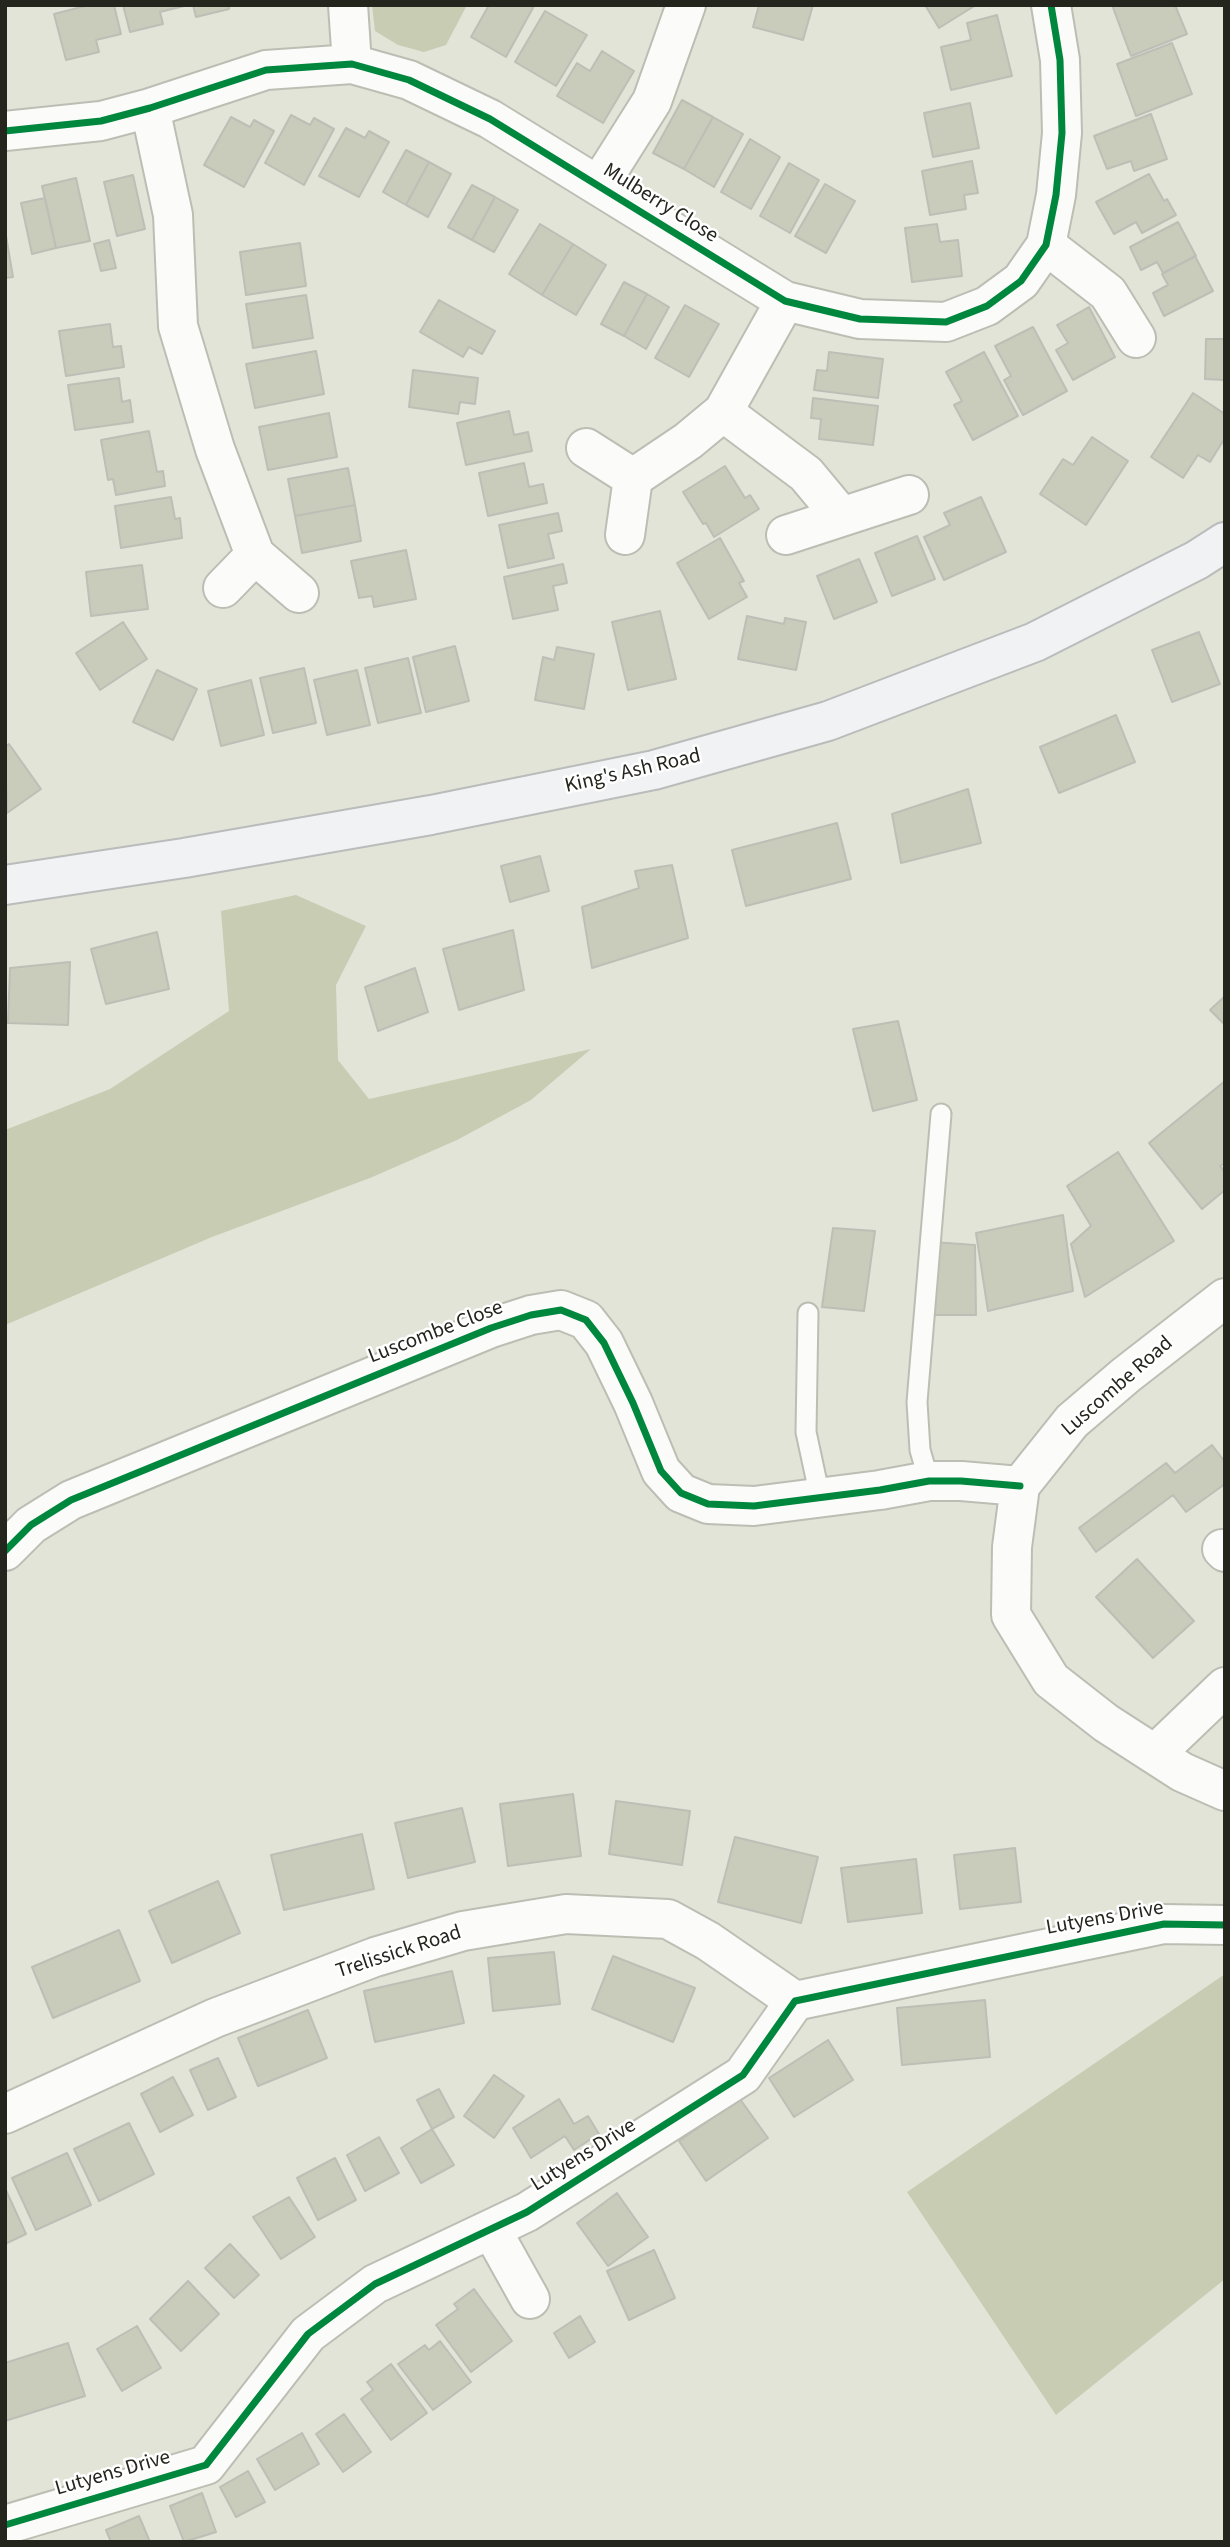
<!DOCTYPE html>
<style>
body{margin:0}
#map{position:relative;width:1230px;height:2547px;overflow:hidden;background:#e2e4d8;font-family:"Source Sans 3",sans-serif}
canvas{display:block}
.frame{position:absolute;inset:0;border:7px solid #24251d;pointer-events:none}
</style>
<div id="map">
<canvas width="1230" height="2547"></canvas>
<div class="frame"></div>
</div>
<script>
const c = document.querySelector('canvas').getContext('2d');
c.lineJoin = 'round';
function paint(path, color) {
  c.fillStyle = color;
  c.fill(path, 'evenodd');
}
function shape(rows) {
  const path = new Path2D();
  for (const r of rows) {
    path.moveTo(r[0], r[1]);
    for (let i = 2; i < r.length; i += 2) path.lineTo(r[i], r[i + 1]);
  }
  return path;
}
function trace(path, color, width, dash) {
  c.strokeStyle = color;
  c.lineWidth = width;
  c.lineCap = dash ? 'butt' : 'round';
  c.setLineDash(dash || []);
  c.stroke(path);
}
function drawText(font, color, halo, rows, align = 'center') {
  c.font = font + ' "Source Sans 3",sans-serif';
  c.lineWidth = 5;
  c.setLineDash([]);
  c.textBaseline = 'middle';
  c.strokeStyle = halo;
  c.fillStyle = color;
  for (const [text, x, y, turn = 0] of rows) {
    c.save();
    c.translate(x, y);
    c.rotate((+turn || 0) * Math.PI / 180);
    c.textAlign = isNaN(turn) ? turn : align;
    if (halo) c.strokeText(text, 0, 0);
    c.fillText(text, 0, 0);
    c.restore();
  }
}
const green = shape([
 [372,5,467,5,446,45,424,52,398,45,375,31],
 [296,895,366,926,336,985,338,1060,369,1099,591,1049,531,1100,457,1140,370,1178,212,1237,5,1325,5,1130,110,1089,229,1011,221,911],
 [1225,1974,1225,2279,1056,2415,907,2192]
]);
const building = shape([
 [89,5,114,5,121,34,96,40,99,52,66,60,54,14,89,5],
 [123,5,184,5,184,6,160,12,163,24,130,32,123,5],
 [193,5,229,5,229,9,196,17,193,5],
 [489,5,534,6,506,57,471,37,489,5],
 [759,5,813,5,803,40,753,27,759,5],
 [925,5,976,5,939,28,925,5],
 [1112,5,1175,5,1187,34,1131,56,1112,5],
 [545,11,587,35,556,86,515,62,545,11],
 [997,15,1012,76,951,90,941,47,971,40,967,23,997,15],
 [1172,43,1192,94,1136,116,1117,64,1172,43],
 [602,51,634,71,603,123,557,96,577,63,590,71,602,51],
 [682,100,713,117,684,169,653,153,682,100],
 [970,103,979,148,933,157,924,113,970,103],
 [1151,114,1167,159,1134,171,1131,161,1107,169,1094,136,1151,114],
 [291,115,310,125,314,118,334,129,304,185,265,163,291,115],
 [231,117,250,127,254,120,274,131,244,187,204,165,231,117],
 [713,117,743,134,714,187,684,169,713,117],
 [346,128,365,138,369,131,389,142,359,197,319,176,346,128],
 [750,139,780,157,751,209,721,192,750,139],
 [406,150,429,162,406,205,383,192,406,150],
 [972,161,978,193,964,195,966,209,930,215,922,171,972,161],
 [429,162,451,174,428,217,406,205,429,162],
 [789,163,819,180,790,233,760,216,789,163],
 [1149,174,1164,201,1167,199,1176,215,1142,233,1136,222,1114,234,1096,202,1149,174],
 [133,175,145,229,117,236,104,182,133,175],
 [76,178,90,241,56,248,42,186,76,178],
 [825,184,855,201,826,253,795,236,825,184],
 [472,185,495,197,472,240,448,227,472,185],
 [495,197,518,210,494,252,472,240,495,197],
 [45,198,56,248,32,254,21,203,45,198],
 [1178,222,1196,256,1163,273,1157,262,1141,270,1130,247,1178,222],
 [540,224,573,244,542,295,509,274,540,224],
 [937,224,940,242,958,240,962,276,912,282,905,228,937,224],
 [5,230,13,277,5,278,5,230],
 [109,240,116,268,101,271,94,244,109,240],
 [300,243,306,286,246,295,240,252,300,243],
 [573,244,606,265,576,315,542,295,573,244],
 [1195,256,1213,291,1164,316,1153,293,1168,285,1162,274,1195,256],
 [624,282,647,294,624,336,601,324,624,282],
 [647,294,669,307,646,349,624,336,647,294],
 [306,295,313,338,253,348,246,304,306,295],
 [439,300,495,331,482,354,469,347,463,357,420,332,439,300],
 [685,305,719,324,689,377,655,358,685,305],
 [1089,307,1115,357,1073,380,1056,350,1068,343,1057,325,1089,307],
 [110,324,113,347,121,346,124,367,66,376,59,331,110,324],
 [1033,327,1067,391,1023,415,1004,380,1011,376,995,346,1033,327],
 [1206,339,1225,339,1225,380,1205,379,1206,339],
 [316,351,324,394,255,408,246,364,316,351],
 [829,352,883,359,878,398,814,390,817,370,827,371,829,352],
 [984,352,1018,416,973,440,954,405,962,401,946,372,984,352],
 [413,370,478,378,475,404,460,402,458,414,409,407,413,370],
 [119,378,122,402,130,400,133,422,75,430,68,385,119,378],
 [1193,393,1225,414,1225,438,1210,462,1198,455,1183,478,1151,457,1193,393],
 [813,398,878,406,873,445,819,439,821,419,811,418,813,398],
 [509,411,514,435,528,432,532,451,466,465,457,423,509,411],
 [329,413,337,457,268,470,259,427,329,413],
 [149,431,157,472,163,471,165,486,116,495,113,479,108,480,101,440,149,431],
 [1092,437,1128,461,1086,525,1040,494,1063,459,1073,465,1092,437],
 [524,463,529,487,543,484,547,503,488,516,479,473,524,463],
 [725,466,745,498,750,495,759,509,714,537,706,523,703,524,683,492,725,466],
 [348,468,355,505,295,516,288,479,348,468],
 [171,497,175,519,180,518,182,538,121,548,115,506,171,497],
 [981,497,1006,552,944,580,924,537,950,525,944,513,981,497],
 [355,505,361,541,302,553,295,516,355,505],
 [558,513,562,531,548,534,554,558,508,568,499,525,558,513],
 [917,536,935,579,892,596,875,553,917,536],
 [720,538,744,581,739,583,747,597,709,619,677,563,720,538],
 [406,550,416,599,374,607,372,596,359,598,351,561,406,550],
 [859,559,877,602,834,619,817,576,859,559],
 [563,564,567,583,553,586,558,610,513,619,504,577,563,564],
 [142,565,148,609,91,616,86,572,142,565],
 [660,611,676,679,628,690,612,622,660,611],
 [747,616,784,624,785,618,806,622,796,670,738,659,747,616],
 [123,622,147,659,100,690,76,653,123,622],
 [1199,632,1220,684,1172,702,1152,650,1199,632],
 [455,646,469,701,426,712,413,657,455,646],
 [557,647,594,654,584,709,535,700,543,657,554,660,557,647],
 [408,658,421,713,378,723,365,668,408,658],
 [304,668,316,723,273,733,260,678,304,668],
 [157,670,197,689,173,740,133,722,157,670],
 [357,670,370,725,327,735,314,680,357,670],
 [251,680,264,735,221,746,208,691,251,680],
 [1116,715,1135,762,1059,793,1040,747,1116,715],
 [9,744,41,789,7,813,5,747,9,744],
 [968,789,981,843,901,863,892,814,968,789],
 [837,823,851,879,746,906,732,850,837,823],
 [540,856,549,891,510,902,501,866,540,856],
 [672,865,688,938,592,968,582,907,639,888,635,871,672,865],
 [513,930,524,990,459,1010,443,949,513,930],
 [157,932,169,989,106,1004,91,949,157,932],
 [70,962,68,1025,8,1023,10,968,70,962],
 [415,968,428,1012,378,1031,365,987,415,968],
 [1225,996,1225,1025,1210,1010,1225,996],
 [898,1021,917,1100,873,1111,853,1029,898,1021],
 [1225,1081,1225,1163,1220,1166,1225,1172,1225,1190,1202,1209,1149,1143,1225,1081],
 [1118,1152,1174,1241,1085,1297,1071,1244,1091,1226,1067,1186,1118,1152],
 [1063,1215,1073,1291,988,1311,976,1233,1063,1215],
 [833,1228,875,1231,864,1311,822,1307,833,1228],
 [933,1242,975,1245,976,1315,931,1315,933,1242],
 [1212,1445,1225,1462,1225,1484,1186,1512,1173,1495,1096,1552,1079,1528,1166,1463,1175,1473,1212,1445],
 [1137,1559,1194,1621,1153,1658,1096,1597,1137,1559],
 [573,1794,581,1856,508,1866,500,1804,573,1794],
 [616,1801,690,1811,682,1865,609,1854,616,1801],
 [462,1808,475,1862,408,1878,395,1823,462,1808],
 [362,1834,374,1889,284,1910,271,1855,362,1834],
 [735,1837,818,1857,801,1923,718,1902,735,1837],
 [1015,1848,1021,1902,960,1909,954,1855,1015,1848],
 [916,1859,922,1913,848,1922,841,1868,916,1859],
 [218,1881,240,1933,172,1963,149,1911,218,1881],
 [119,1930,140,1981,53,2018,32,1967,119,1930],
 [554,1952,560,2004,493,2011,488,1958,554,1952],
 [613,1956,695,1988,673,2042,592,2009,613,1956],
 [452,1971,464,2023,375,2042,364,1991,452,1971],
 [985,2000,990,2057,902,2065,897,2008,985,2000],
 [308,2010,327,2058,258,2086,238,2038,308,2010],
 [828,2040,853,2080,794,2117,769,2078,828,2040],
 [218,2058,236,2097,208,2110,190,2070,218,2058],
 [494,2075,524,2096,494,2138,464,2116,494,2075],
 [173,2077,193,2115,160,2132,141,2094,173,2077],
 [439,2089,454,2117,432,2129,417,2100,439,2089],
 [559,2099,574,2124,588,2116,599,2134,574,2150,565,2136,531,2158,513,2128,559,2099],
 [740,2099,768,2138,706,2181,679,2141,740,2099],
 [129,2123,154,2174,99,2201,74,2149,129,2123],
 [432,2129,454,2165,421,2183,401,2148,432,2129],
 [379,2137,399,2173,365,2191,347,2155,379,2137],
 [67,2153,91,2205,36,2230,12,2178,67,2153],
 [335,2158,356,2200,318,2220,297,2178,335,2158],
 [5,2188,26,2234,5,2244,5,2188],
 [617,2193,648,2237,608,2266,577,2223,617,2193],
 [289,2197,315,2237,281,2259,253,2217,289,2197],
 [230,2244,259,2275,234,2298,205,2268,230,2244],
 [654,2250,675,2298,629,2320,607,2271,654,2250],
 [188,2281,219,2314,181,2351,150,2319,188,2281],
 [474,2289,512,2341,471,2372,436,2325,458,2309,454,2304,474,2289],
 [580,2316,595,2342,569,2358,554,2333,580,2316],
 [137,2326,161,2368,122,2391,97,2349,137,2326],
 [440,2341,471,2382,433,2410,398,2364,425,2345,429,2350,440,2341],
 [68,2343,85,2396,5,2421,5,2363,68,2343],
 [391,2364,427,2413,391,2440,361,2399,373,2390,367,2382,391,2364],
 [344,2414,371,2452,343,2472,316,2434,344,2414],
 [302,2433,319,2464,275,2490,257,2459,302,2433],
 [248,2471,265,2502,236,2517,220,2487,248,2471],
 [202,2493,216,2532,184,2542,170,2506,202,2493],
 [139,2516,150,2542,111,2542,106,2530,139,2516]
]);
const service = shape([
 [808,1313,806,1432,820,1497],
 [929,1481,920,1450,917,1402,941,1114]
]);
const minor = shape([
 [348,5,352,64],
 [150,108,173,215,178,326,215,449,255,555,299,593],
 [5,131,101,121,150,108,266,70,352,64,409,80,490,119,785,301,860,319,946,322,987,306,1021,281,1046,245,1056,195,1062,133,1060,60,1051,5],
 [599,185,652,101,686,5],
 [1046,245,1108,293,1136,338],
 [785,301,723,412,806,474,841,516],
 [586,448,633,478],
 [625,535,633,478,688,441,723,412],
 [786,535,909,495],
 [223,588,255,555],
 [1020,1486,1012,1547,1011,1615,1051,1680,1106,1723,1182,1772,1225,1791],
 [1020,1486,1072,1421,1126,1375,1225,1298],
 [1222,1549,1225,1552],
 [5,1551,31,1525,71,1500,491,1328,531,1315,561,1310,586,1320,604,1343,633,1403,661,1471,681,1493,708,1504,754,1506,880,1490,929,1481,961,1481,1020,1486],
 [1155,1754,1225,1687],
 [5,2114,215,2018,375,1957,463,1931,566,1914,668,1919,708,1941,795,2001],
 [491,2229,530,2299],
 [5,2525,206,2465,308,2334,375,2284,527,2212,743,2075,795,2001,1164,1924,1225,1925]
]);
const trunk = shape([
 [5,885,184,858,431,815,654,770,828,721,1035,642,1197,560,1225,542]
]);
const cycleway = shape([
 [5,131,101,121,150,108,266,70,352,64,409,80,490,119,785,301,860,319,946,322,987,306,1021,281,1046,245,1056,195,1062,133,1060,60,1051,5],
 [5,1551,31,1525,71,1500,491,1328,531,1315,561,1310,586,1320,604,1343,633,1403,661,1471,681,1493,708,1504,754,1506,880,1490,929,1481,961,1481,1020,1486],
 [5,2525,206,2465,308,2334,375,2284,527,2212,743,2075,795,2001,1164,1924,1225,1925]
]);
const streetNames = [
 ["Mulberry Close",660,204,32],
 ["King's Ash Road",633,772,-13],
 ["Luscombe Close",436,1333,-21],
 ["Luscombe Road",1118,1387,-41],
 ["Lutyens Drive",1105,1919,-10],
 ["Trelissick Road",399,1953,-18],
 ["Lutyens Drive",584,2156,-32],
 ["Lutyens Drive",113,2474,-16]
];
paint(green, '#c8ccb2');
paint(building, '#c9cbbb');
trace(building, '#bdbfb6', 2);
trace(service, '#bcbeb4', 23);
trace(minor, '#bcbeb4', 42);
trace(trunk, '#babcbb', 42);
trace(service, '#fbfbf9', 19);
trace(minor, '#fbfbf9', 38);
trace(trunk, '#f0f2f4', 38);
trace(cycleway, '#00873e', 7);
drawText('21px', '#24251d', '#fff', streetNames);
</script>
